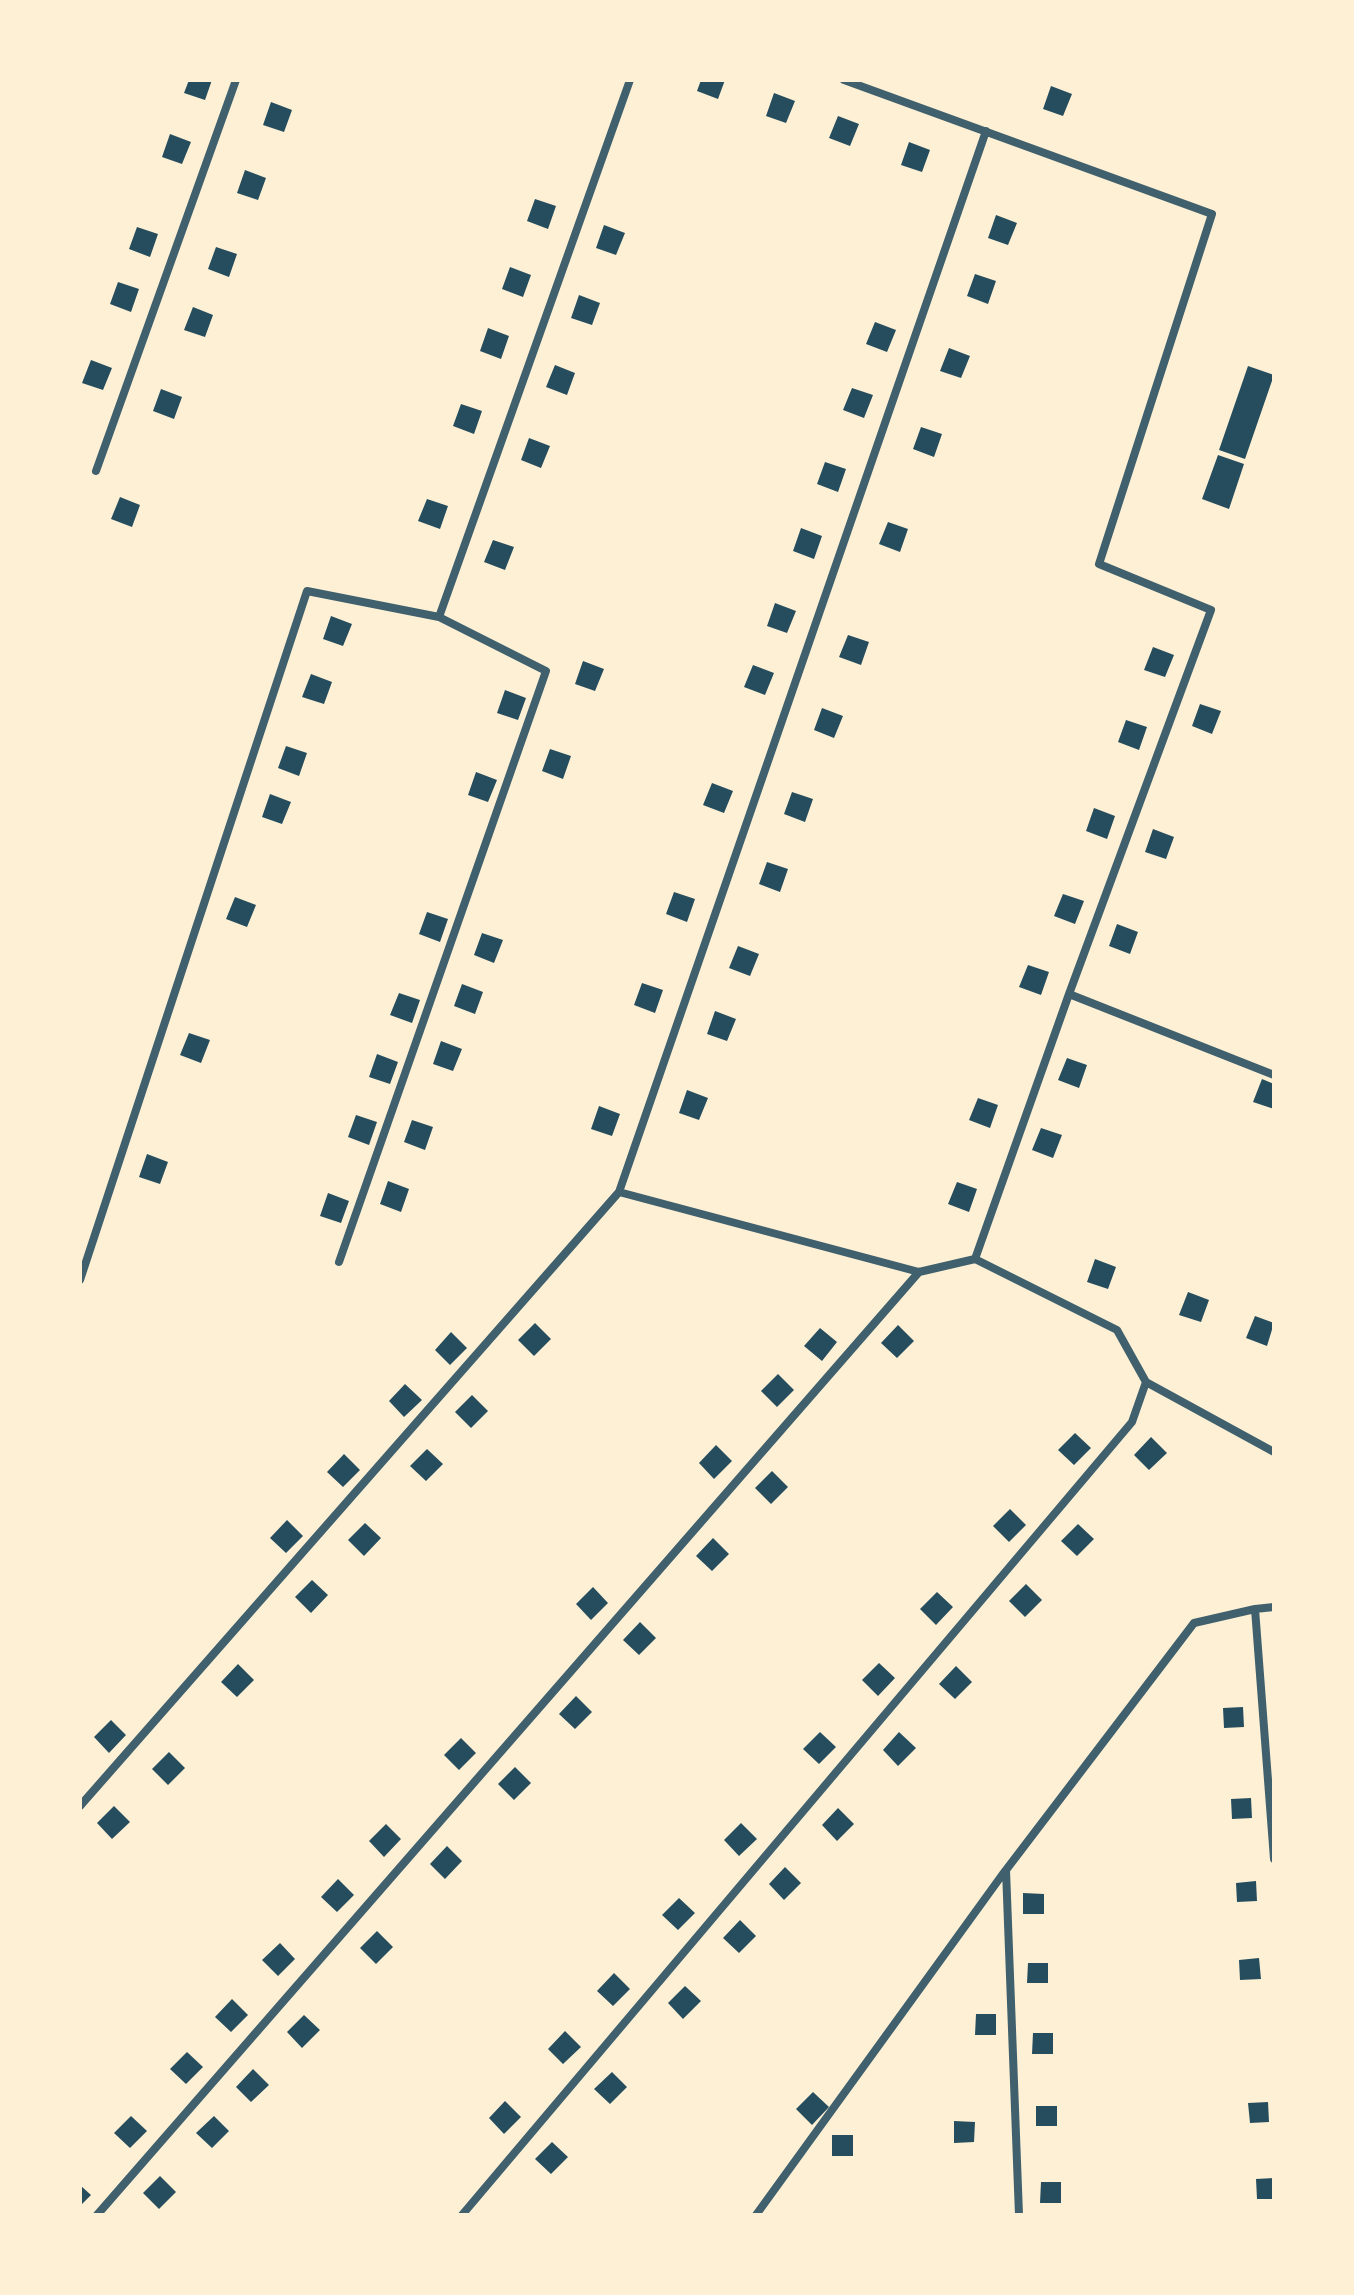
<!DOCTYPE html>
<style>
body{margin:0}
#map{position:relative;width:1354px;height:2295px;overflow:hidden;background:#fdf0d5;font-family:Ubuntu,sans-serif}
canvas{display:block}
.frame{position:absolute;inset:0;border:82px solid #fdf0d5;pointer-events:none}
</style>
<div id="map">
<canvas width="1354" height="2295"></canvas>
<div class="frame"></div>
</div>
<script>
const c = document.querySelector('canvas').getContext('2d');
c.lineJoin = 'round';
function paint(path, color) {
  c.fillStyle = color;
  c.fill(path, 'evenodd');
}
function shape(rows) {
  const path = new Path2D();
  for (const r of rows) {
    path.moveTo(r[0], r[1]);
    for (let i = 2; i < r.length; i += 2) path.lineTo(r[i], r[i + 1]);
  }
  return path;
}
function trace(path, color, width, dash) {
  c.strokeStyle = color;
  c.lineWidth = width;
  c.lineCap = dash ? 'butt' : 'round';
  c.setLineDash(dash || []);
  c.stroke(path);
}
const building = shape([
 [189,80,212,80,205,100,184,93],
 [701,80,725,80,718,99,697,91],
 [1051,86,1072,94,1063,116,1043,109],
 [774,93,795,101,786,123,766,116],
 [271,102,292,110,284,132,263,125],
 [838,116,859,124,850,146,829,138],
 [170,134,191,142,182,164,162,157],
 [909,142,930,150,922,172,901,165],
 [245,170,266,178,258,200,237,193],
 [535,199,556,206,548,229,527,221],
 [996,215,1017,223,1008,245,988,238],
 [604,225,625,233,616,255,596,248],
 [137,227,158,234,150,257,129,249],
 [216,247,237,254,229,277,208,269],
 [510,267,531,275,523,297,502,289],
 [975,274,996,281,988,304,967,296],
 [118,282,139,289,131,312,110,304],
 [579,295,600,303,592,325,571,318],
 [193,307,213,315,205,337,184,330],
 [875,322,896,330,887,352,866,344],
 [488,328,509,336,501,359,480,351],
 [949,348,970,356,961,378,940,371],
 [91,360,112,368,103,390,82,383],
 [555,365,575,373,567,395,546,387],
 [1248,366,1274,375,1245,459,1219,450],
 [852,388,873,395,864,418,843,410],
 [161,389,182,397,174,419,153,411],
 [461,404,482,411,474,434,453,426],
 [921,427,942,434,934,457,913,449],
 [529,438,550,446,541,468,521,460],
 [1218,455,1244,464,1229,509,1202,499],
 [825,462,846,469,838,492,817,484],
 [120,497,140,505,132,527,111,519],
 [427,499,448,506,440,529,418,521],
 [888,522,908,529,900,552,879,544],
 [801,528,822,536,814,559,793,551],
 [493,540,514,547,505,570,484,562],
 [775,603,796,611,787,633,767,626],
 [331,616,352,624,343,646,323,639],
 [848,635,869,642,861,665,839,657],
 [1153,647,1174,655,1165,677,1144,670],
 [583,661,604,669,595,691,575,684],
 [753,665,774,673,765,695,744,687],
 [311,674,332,682,324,704,302,697],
 [505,690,526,698,518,720,497,713],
 [1200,704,1221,711,1212,734,1192,726],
 [822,708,843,716,834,738,814,730],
 [1126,720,1147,727,1139,750,1118,742],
 [286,746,307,753,299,776,278,768],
 [550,749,571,756,563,779,542,771],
 [476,772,497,780,488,802,468,795],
 [712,783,733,791,724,813,703,805],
 [792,792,813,799,805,822,784,814],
 [270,794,291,802,282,824,262,817],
 [1094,808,1115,816,1107,839,1086,831],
 [1153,829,1174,837,1166,859,1145,852],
 [767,862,788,869,780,892,759,884],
 [674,892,695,899,687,922,666,914],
 [1063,894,1084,901,1075,924,1054,916],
 [235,897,256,905,247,927,226,919],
 [427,912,448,919,440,942,419,934],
 [1117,924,1138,932,1130,954,1109,946],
 [482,933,503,940,494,963,474,955],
 [738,946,759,954,750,976,729,968],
 [1028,965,1049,972,1041,995,1019,987],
 [642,983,663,990,655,1013,634,1005],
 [462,984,483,992,475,1014,454,1006],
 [399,993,420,1000,412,1023,390,1015],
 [715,1011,736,1019,727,1041,707,1034],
 [189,1033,210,1040,201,1063,180,1055],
 [441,1041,462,1049,453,1071,433,1064],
 [377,1054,398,1062,390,1084,369,1077],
 [1067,1058,1087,1065,1079,1088,1058,1080],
 [1262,1079,1274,1084,1274,1109,1253,1102],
 [687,1090,708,1098,699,1120,679,1113],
 [978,1098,998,1105,990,1128,969,1120],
 [599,1106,620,1114,612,1136,591,1129],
 [356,1115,377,1122,369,1145,348,1137],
 [412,1120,433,1127,425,1150,404,1142],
 [1041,1128,1062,1135,1053,1158,1032,1150],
 [147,1154,168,1162,160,1184,139,1177],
 [388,1181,409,1189,401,1212,380,1204],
 [957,1182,977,1189,969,1212,948,1204],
 [328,1193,349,1201,341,1223,320,1216],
 [1095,1259,1116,1267,1108,1289,1087,1282],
 [1188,1292,1209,1300,1201,1322,1179,1315],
 [1255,1316,1274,1323,1267,1346,1246,1338],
 [535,1323,551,1339,534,1356,518,1340],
 [898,1325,914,1341,897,1358,881,1343],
 [820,1328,837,1342,822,1361,804,1346],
 [451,1332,467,1348,450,1365,435,1350],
 [778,1374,794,1390,777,1407,761,1391],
 [405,1384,422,1400,404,1417,389,1401],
 [472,1395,488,1411,471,1428,455,1412],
 [1075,1433,1091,1448,1074,1465,1058,1450],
 [1151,1437,1167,1453,1149,1470,1134,1455],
 [716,1445,732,1461,714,1479,699,1463],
 [427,1449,443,1464,426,1481,410,1466],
 [344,1454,360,1470,343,1487,327,1472],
 [772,1471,788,1487,771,1504,755,1488],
 [1010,1509,1026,1525,1009,1542,993,1526],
 [287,1520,303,1536,286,1553,270,1538],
 [365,1523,381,1538,364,1556,348,1540],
 [1078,1524,1094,1539,1077,1556,1061,1541],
 [713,1538,729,1554,712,1571,696,1556],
 [312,1580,328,1595,311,1613,295,1597],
 [1026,1584,1042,1600,1025,1617,1009,1601],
 [593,1587,608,1603,591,1620,576,1604],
 [937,1592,953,1607,936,1625,920,1609],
 [640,1622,656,1638,639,1655,623,1640],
 [879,1663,895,1678,878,1696,862,1680],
 [238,1664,254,1680,237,1697,221,1682],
 [956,1666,972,1682,955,1699,939,1684],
 [576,1696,592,1712,575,1729,559,1714],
 [1243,1707,1244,1727,1224,1728,1223,1708],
 [111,1720,126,1735,109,1753,94,1737],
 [820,1732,836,1747,819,1764,803,1749],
 [899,1732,916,1748,898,1766,883,1750],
 [461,1738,476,1753,459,1770,444,1755],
 [169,1752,185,1768,168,1785,152,1769],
 [515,1767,531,1783,514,1800,498,1784],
 [1251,1798,1252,1818,1232,1819,1231,1799],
 [114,1806,130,1822,112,1839,97,1823],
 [838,1808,854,1824,837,1841,822,1825],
 [741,1823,757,1839,739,1856,724,1840],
 [386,1824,401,1839,384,1857,369,1841],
 [447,1846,462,1861,445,1879,430,1864],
 [785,1867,801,1883,784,1900,769,1884],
 [338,1879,354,1895,337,1912,321,1897],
 [1256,1881,1257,1901,1237,1902,1236,1883],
 [1023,1893,1044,1894,1044,1914,1023,1914],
 [679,1898,695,1913,678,1930,662,1915],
 [740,1920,756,1936,739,1953,723,1938],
 [377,1931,393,1947,376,1964,360,1948],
 [280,1943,295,1959,278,1976,262,1960],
 [1259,1958,1261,1979,1240,1980,1239,1960],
 [1028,1963,1048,1963,1048,1983,1027,1983],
 [614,1973,630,1989,613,2006,597,1991],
 [685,1986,701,2001,683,2019,668,2003],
 [232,1999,248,2015,231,2032,215,2017],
 [976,2014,996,2014,996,2035,975,2035],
 [304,2015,320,2030,302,2048,287,2032],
 [565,2031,581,2047,563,2064,548,2049],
 [1033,2033,1053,2033,1053,2054,1032,2054],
 [187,2052,203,2067,186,2084,170,2069],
 [253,2069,269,2085,251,2102,236,2087],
 [612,2072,627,2087,610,2104,594,2089],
 [813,2092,829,2107,812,2125,796,2109],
 [505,2101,521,2117,504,2134,489,2118],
 [1268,2102,1269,2122,1250,2123,1248,2103],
 [1036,2106,1057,2106,1057,2126,1036,2126],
 [131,2116,147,2131,130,2148,114,2133],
 [214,2116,229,2131,212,2148,196,2133],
 [954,2121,975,2122,974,2142,954,2143],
 [832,2135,853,2135,853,2156,832,2156],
 [552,2142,568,2157,551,2174,535,2159],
 [160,2176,176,2192,159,2209,143,2193],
 [1274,2178,1274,2199,1257,2199,1256,2179],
 [1041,2182,1061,2182,1061,2203,1040,2203],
 [80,2185,91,2195,80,2206]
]);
const minor = shape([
 [844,80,1212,214,1099,564,1211,610,1069,994,975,1259],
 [96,471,236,80],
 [1069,994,1274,1075],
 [619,1192,919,1272,975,1259,1117,1330,1146,1382,1274,1452],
 [339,1262,546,671,439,617],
 [80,1280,307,591,439,617,630,80],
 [1255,1609,1274,1859],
 [80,1806,619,1192,986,131],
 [97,2215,919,1272],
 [462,2215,1132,1422,1146,1382],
 [756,2215,1005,1871],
 [1019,2215,1006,1870,1194,1623,1255,1609,1274,1607]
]);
paint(building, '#264d5e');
trace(minor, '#3f606c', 8);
</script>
